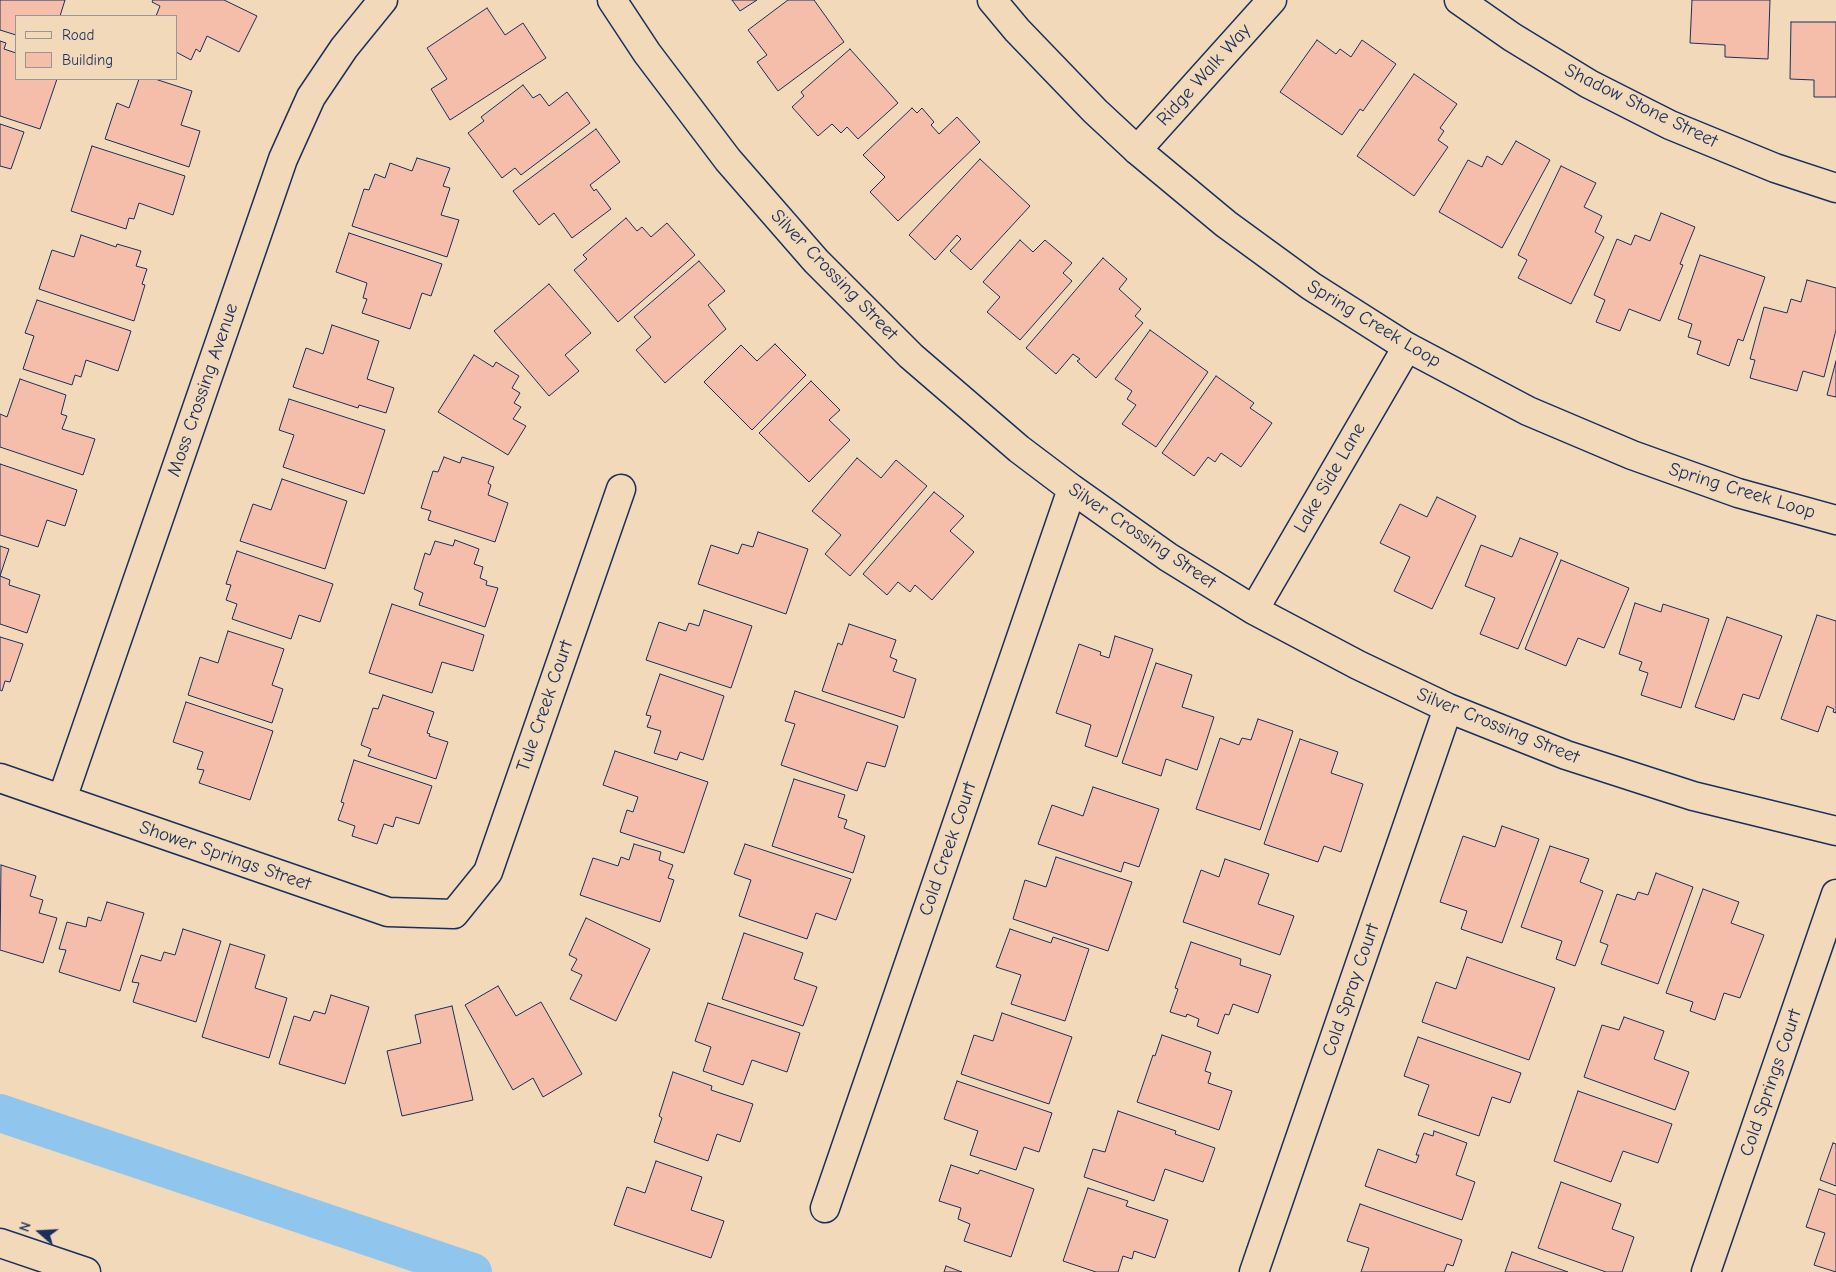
<!DOCTYPE html>
<style>
body{margin:0}
#map{position:relative;width:1836px;height:1272px;overflow:hidden;background:#f2d9ba;font-family:"Comic Neue",sans-serif}
canvas{display:block}
.legend{position:absolute;left:15px;top:15px;width:162px;height:65px;box-sizing:border-box;background:#f2d9ba;border:1px solid #9c9595;margin:0;padding:6px 9px;list-style:none;font-size:15px;color:#1b2f5e}
.legend li{display:flex;align-items:center;gap:10px;height:25px}
.legend b{width:25px;border:1px solid #9c9595}
.north{position:absolute;left:15px;top:1207px;width:50px;height:50px;-webkit-text-stroke:4px #f2d9ba;paint-order:stroke;rotate:289deg;font-size:14px;font-weight:700;line-height:20px;text-align:center;color:#1b2f5e}
.north::after{content:'';display:block;margin:auto;width:18px;height:22px;background:#1b2f5e;clip-path:polygon(50% 0,100% 100%,50% 72%,0 100%)}
</style>
<div id="map">
<canvas width="1836" height="1272"></canvas>
<ul class="legend">
<li><b style="height:6px;background:#f2d9ba"></b>Road</li>
<li><b style="height:14px;background:#f5beaa"></b>Building</li>
</ul>
<div class="north">N</div>
</div>
<script>
const c = document.querySelector('canvas').getContext('2d');
c.lineJoin = 'round';
function shape(rows) {
  const path = new Path2D();
  for (const r of rows) {
    path.moveTo(r[0], r[1]);
    for (let i = 2; i < r.length; i += 2) path.lineTo(r[i], r[i + 1]);
  }
  return path;
}
function trace(path, color, width, dash) {
  c.strokeStyle = color;
  c.lineWidth = width;
  c.lineCap = dash ? 'butt' : 'round';
  c.setLineDash(dash || []);
  c.stroke(path);
}
function paint(path, color) {
  c.fillStyle = color;
  c.fill(path, 'evenodd');
}
function drawText(font, color, halo, rows, align = 'center') {
  c.font = font + ' "Comic Neue",sans-serif';
  c.lineWidth = 4;
  c.setLineDash([]);
  c.textBaseline = 'middle';
  c.strokeStyle = halo;
  c.fillStyle = color;
  for (const [text, x, y, turn = 0] of rows) {
    c.save();
    c.translate(x, y);
    c.rotate((+turn || 0) * Math.PI / 180);
    c.textAlign = isNaN(turn) ? turn : align;
    if (halo) c.strokeText(text, 0, 0);
    c.fillText(text, 0, 0);
    c.restore();
  }
}
const canal = shape([
 [0,1113,473,1272]
]);
const building = shape([
 [0,0,65,0,60,16,16,16,16,35,0,30,0,0],
 [153,0,224,0,257,16,239,52,207,36,200,52,196,49,191,60,176,52,176,16,156,16,160,6,152,2,153,0],
 [732,0,757,0,740,11,732,0],
 [788,0,814,0,844,42,778,91,757,62,767,55,748,30,788,0],
 [1692,0,1770,0,1768,59,1725,57,1725,45,1690,43,1692,0],
 [487,8,505,35,523,23,546,58,450,120,431,89,447,79,427,48,487,8],
 [1791,22,1836,22,1836,97,1814,97,1814,80,1790,79,1791,22],
 [1317,40,1336,54,1340,49,1351,57,1362,40,1396,64,1363,111,1360,109,1342,135,1280,92,1317,40],
 [0,41,6,43,4,49,16,53,16,79,57,79,40,129,0,116,0,41],
 [850,49,898,103,858,139,847,127,841,133,832,124,818,136,792,107,804,96,801,92,850,49],
 [1414,74,1457,104,1440,128,1444,131,1438,140,1448,147,1414,196,1357,156,1414,74],
 [139,79,155,79,192,91,181,125,200,131,189,167,105,139,117,103,129,108,139,79],
 [523,85,533,98,540,94,549,106,567,92,590,123,521,175,515,168,502,178,468,133,484,121,481,117,523,85],
 [912,108,917,113,922,108,934,122,931,125,939,134,957,117,980,142,898,221,870,192,885,177,863,155,912,108],
 [0,124,24,132,11,169,0,166,0,124],
 [596,129,620,162,590,185,594,191,596,189,611,209,572,238,554,213,539,225,513,191,596,129],
 [1516,141,1550,160,1502,248,1439,212,1468,160,1482,167,1487,156,1502,165,1516,141],
 [92,146,185,176,173,215,139,203,134,219,129,218,126,229,71,211,92,146],
 [417,158,450,168,443,186,450,188,441,215,459,220,447,257,352,226,364,189,369,190,375,174,385,178,390,163,412,171,417,158],
 [980,159,1030,206,971,270,950,251,961,239,957,235,935,260,909,235,980,159],
 [1561,166,1596,183,1584,207,1602,216,1595,232,1604,237,1571,304,1518,278,1527,260,1518,255,1561,166],
 [1661,213,1695,227,1680,264,1683,265,1660,321,1629,309,1620,331,1596,322,1605,300,1594,295,1617,239,1631,245,1635,235,1650,241,1661,213],
 [626,218,637,231,642,227,651,237,667,223,695,255,618,322,574,270,587,259,583,255,626,218],
 [349,233,442,264,431,296,422,293,410,329,362,313,367,299,363,298,367,283,336,272,349,233],
 [81,235,116,247,117,244,141,251,136,266,147,269,142,284,145,285,134,321,39,289,52,250,74,257,81,235],
 [1020,240,1033,252,1045,240,1072,263,1063,273,1072,281,1020,340,987,312,1000,297,983,282,1020,240],
 [1700,255,1765,277,1743,341,1738,339,1729,366,1697,354,1701,341,1688,337,1692,324,1678,319,1700,255],
 [1103,258,1127,279,1119,289,1141,309,1135,316,1143,323,1096,378,1077,361,1080,359,1073,354,1056,374,1026,348,1103,258],
 [699,261,725,291,708,305,726,329,665,383,636,350,651,337,634,317,699,261],
 [1807,280,1836,288,1836,330,1824,377,1803,371,1797,391,1750,378,1755,360,1750,359,1764,307,1787,313,1791,299,1801,302,1807,280],
 [549,284,591,333,565,355,579,371,549,396,494,331,549,284],
 [37,300,131,331,118,371,86,360,81,377,75,375,72,385,23,369,34,336,25,333,37,300],
 [332,325,379,341,367,379,394,388,386,413,359,405,358,408,293,387,306,348,323,354,332,325],
 [1150,330,1208,372,1156,447,1122,424,1136,405,1127,399,1132,391,1115,379,1150,330],
 [775,344,806,375,752,430,704,382,741,345,757,361,775,344],
 [474,355,493,367,496,362,519,376,512,388,520,393,514,403,521,407,513,419,526,426,508,455,438,412,474,355],
 [1836,361,1836,397,1827,395,1836,361],
 [1216,376,1254,403,1250,408,1272,423,1241,467,1221,453,1215,462,1208,457,1194,476,1162,453,1216,376],
 [20,379,66,395,61,414,67,416,62,429,95,439,83,475,0,447,0,414,7,417,20,379],
 [811,381,840,410,829,420,850,440,809,482,759,433,811,381],
 [289,399,385,430,364,494,283,467,294,435,279,430,289,399],
 [444,457,460,463,462,457,494,467,488,483,491,485,488,495,508,503,495,542,428,520,431,511,421,508,433,471,438,472,444,457],
 [857,458,881,478,896,460,927,486,850,576,825,554,841,535,812,511,857,458],
 [0,464,77,490,65,526,47,520,38,547,0,535,0,464],
 [282,479,347,501,325,569,240,541,253,504,271,510,282,479],
 [934,492,964,516,950,531,974,552,932,600,915,585,910,592,898,582,887,595,863,574,934,492],
 [1437,497,1476,516,1432,609,1394,591,1410,557,1380,543,1400,504,1427,517,1437,497],
 [758,532,808,549,786,614,698,584,711,545,738,554,742,544,753,547,758,532],
 [1520,538,1558,553,1518,649,1480,634,1495,598,1465,586,1481,545,1512,557,1520,538],
 [455,540,479,549,474,564,483,567,480,578,487,581,486,585,498,588,485,627,419,605,423,593,414,589,425,553,430,555,435,541,453,546,455,540],
 [0,546,9,549,0,576,10,580,9,585,40,595,27,633,0,624,0,546],
 [237,551,333,584,320,622,299,615,291,639,232,619,237,604,226,600,231,585,226,584,237,551],
 [1561,560,1629,588,1604,648,1578,638,1566,666,1525,649,1561,560],
 [1635,603,1661,612,1663,604,1709,619,1681,708,1641,695,1648,673,1639,670,1642,662,1619,654,1635,603],
 [392,604,484,635,473,671,442,662,432,693,369,673,392,604],
 [704,610,752,626,731,688,646,660,659,622,686,631,689,623,699,626,704,610],
 [1817,615,1836,621,1836,713,1833,712,1834,709,1827,706,1818,732,1781,719,1817,615],
 [1727,617,1782,636,1759,699,1743,694,1734,720,1695,707,1727,617],
 [849,624,896,640,890,657,897,660,893,671,916,679,904,718,822,691,838,643,842,645,849,624],
 [228,631,284,649,272,685,283,689,272,723,188,695,200,657,218,663,228,631],
 [1115,636,1153,649,1117,757,1085,746,1091,725,1056,713,1079,644,1101,652,1100,655,1109,658,1115,636],
 [0,637,23,644,10,682,5,681,2,691,0,690,0,637],
 [1156,663,1192,675,1182,707,1214,717,1197,770,1166,759,1161,776,1122,763,1156,663],
 [660,674,724,696,703,760,680,752,677,760,654,753,661,731,647,727,651,716,646,715,660,674],
 [795,691,898,726,885,767,867,762,857,791,781,765,795,724,785,721,795,691],
 [383,695,434,712,427,733,430,734,429,736,448,742,436,779,368,756,371,749,361,745,373,708,378,709,383,695],
 [186,702,273,731,250,800,199,783,204,770,197,769,203,752,173,742,186,702],
 [1258,719,1293,731,1260,830,1196,809,1220,738,1239,745,1242,738,1251,740,1258,719],
 [1300,739,1338,752,1331,773,1363,784,1341,852,1324,846,1318,862,1264,844,1300,739],
 [615,751,708,782,684,853,620,832,627,810,633,812,638,797,603,785,615,751],
 [354,760,432,786,419,824,396,817,393,827,384,824,377,844,352,836,355,826,338,820,344,803,341,802,354,760],
 [794,779,845,795,838,817,847,820,844,828,865,836,853,873,772,846,794,779],
 [1093,787,1159,809,1139,867,1124,862,1121,872,1038,844,1052,805,1083,816,1093,787],
 [1502,826,1539,839,1502,943,1461,929,1467,911,1440,902,1463,836,1495,847,1502,826],
 [634,844,661,852,659,860,673,865,668,878,674,880,660,922,580,895,593,858,618,866,621,857,629,860,634,844],
 [745,844,851,879,836,920,816,913,807,939,739,916,751,880,734,874,745,844],
 [1550,846,1589,859,1580,882,1603,891,1575,966,1556,959,1562,941,1521,927,1550,846],
 [1056,857,1132,882,1108,951,1013,919,1025,880,1046,887,1056,857],
 [1225,859,1269,874,1258,904,1294,916,1280,955,1183,922,1201,870,1219,877,1225,859],
 [1,865,36,876,30,896,43,900,39,913,57,918,43,963,0,950,1,865],
 [1656,873,1693,887,1658,984,1601,964,1608,945,1600,942,1617,894,1635,900,1638,892,1648,895,1656,873],
 [1703,889,1739,902,1731,923,1764,935,1740,998,1724,993,1715,1020,1690,1011,1693,1002,1666,993,1703,889],
 [107,902,144,913,120,991,59,972,66,950,59,949,67,922,86,927,88,917,101,921,107,902],
 [586,918,650,949,616,1021,570,999,582,975,571,970,577,959,569,955,586,918],
 [183,929,221,941,196,1022,133,1002,139,983,132,982,141,955,161,961,164,952,175,955,183,929],
 [1010,929,1051,943,1053,937,1089,949,1065,1021,1011,1004,1021,975,996,967,1010,929],
 [744,933,803,953,794,979,817,987,803,1026,722,999,744,933],
 [1191,942,1241,959,1240,965,1271,975,1258,1013,1233,1004,1229,1015,1225,1014,1218,1034,1197,1026,1199,1019,1187,1014,1186,1017,1170,1012,1178,989,1175,988,1191,942],
 [230,944,265,955,255,988,287,998,269,1058,202,1037,230,944],
 [1467,957,1555,988,1529,1060,1422,1022,1436,982,1456,989,1467,957],
 [498,986,516,1016,541,1002,582,1074,543,1097,533,1078,513,1090,465,1005,498,986],
 [331,995,369,1007,345,1084,279,1064,294,1016,310,1021,314,1011,325,1014,331,995],
 [708,1003,800,1033,787,1072,752,1060,743,1085,703,1071,711,1047,695,1041,708,1003],
 [452,1006,473,1100,402,1116,387,1051,421,1043,415,1015,452,1006],
 [1002,1013,1072,1037,1049,1104,961,1074,974,1035,993,1041,1002,1013],
 [1624,1017,1664,1031,1654,1059,1689,1072,1675,1110,1584,1077,1602,1025,1619,1030,1624,1017],
 [1162,1035,1211,1052,1205,1071,1211,1073,1208,1083,1232,1091,1219,1130,1137,1102,1153,1055,1155,1056,1162,1035],
 [1418,1037,1521,1073,1510,1103,1492,1097,1479,1136,1418,1115,1429,1085,1404,1076,1418,1037],
 [673,1072,712,1086,711,1090,753,1104,740,1142,717,1134,708,1161,654,1142,662,1118,659,1116,673,1072],
 [957,1081,1052,1113,1039,1152,1024,1147,1016,1170,970,1155,978,1131,944,1119,957,1081],
 [1578,1091,1672,1124,1658,1163,1623,1151,1611,1182,1554,1161,1578,1091],
 [1118,1111,1176,1131,1175,1134,1215,1148,1203,1182,1165,1169,1154,1201,1084,1177,1093,1149,1105,1152,1118,1111],
 [1434,1131,1467,1143,1456,1175,1475,1182,1462,1220,1365,1186,1378,1149,1416,1163,1419,1155,1416,1155,1424,1133,1433,1136,1434,1131],
 [1833,1143,1836,1144,1836,1186,1820,1180,1833,1143],
 [656,1161,702,1177,691,1210,724,1221,711,1258,614,1225,627,1187,645,1193,656,1161],
 [951,1165,978,1174,980,1170,1034,1189,1011,1257,964,1241,970,1224,958,1219,961,1208,939,1201,951,1165],
 [1561,1182,1621,1204,1612,1229,1634,1237,1622,1272,1606,1272,1538,1248,1561,1182],
 [1088,1188,1128,1201,1126,1206,1168,1220,1155,1258,1134,1251,1132,1259,1123,1256,1118,1272,1096,1272,1063,1261,1088,1188],
 [1819,1189,1836,1195,1836,1272,1814,1265,1825,1233,1806,1227,1819,1189],
 [1360,1204,1462,1240,1453,1266,1447,1264,1444,1272,1361,1272,1369,1248,1347,1241,1360,1204],
 [1512,1252,1568,1272,1505,1272,1512,1252],
 [946,1266,962,1272,944,1272,946,1266]
]);
const minor = shape([
 [612,0,647,53,728,160,816,261,911,356,1019,449,1072,489,1168,557,1254,610,1358,665,1448,708,1566,755,1693,796,1836,831],
 [1459,0,1512,37,1589,84,1670,125,1775,168,1836,188],
 [1137,150,1272,0],
 [1254,610,1407,347],
 [0,778,388,912,454,914,488,872,621,489],
 [62,799,283,159,311,97,344,48,383,0],
 [825,1208,1072,489],
 [1254,1272,1448,708],
 [1706,1272,1836,894]
]);
const tertiary = shape([
 [992,0,1017,30,1095,111,1137,150,1226,224,1311,286,1407,347,1528,411,1632,455,1738,493,1836,520]
]);
const secondary = shape([
 [0,1243,86,1272]
]);
const streetNames = [
 ["Ridge Walk Way",1204,75,-48],
 ["Shadow Stone Street",1641,106,26],
 ["Silver Crossing Street",834,275,46],
 ["Spring Creek Loop",1374,324,31],
 ["Moss Crossing Avenue",203,390,-71],
 ["Lake Side Lane",1330,478,-60],
 ["Spring Creek Loop",1742,491,17],
 ["Silver Crossing Street",1142,536,34],
 ["Tule Creek Court",545,706,-71],
 ["Silver Crossing Street",1498,726,22],
 ["Cold Creek Court",948,849,-71],
 ["Shower Springs Street",225,856,19],
 ["Cold Spray Court",1351,990,-71],
 ["Cold Springs Court",1771,1083,-71]
];
trace(canal, '#90c6ee', 38);
paint(building, '#f5beaa');
trace(building, '#1b2f5e', 1);
trace(minor, '#1b2f5e', 31);
trace(tertiary, '#1b2f5e', 31);
trace(secondary, '#1b2f5e', 31);
trace(minor, '#f2d9ba', 28);
trace(tertiary, '#f2d9ba', 28);
trace(secondary, '#f2d9ba', 28);
drawText('19px', '#1b2f5e', '#f2d9ba', streetNames);
</script>
